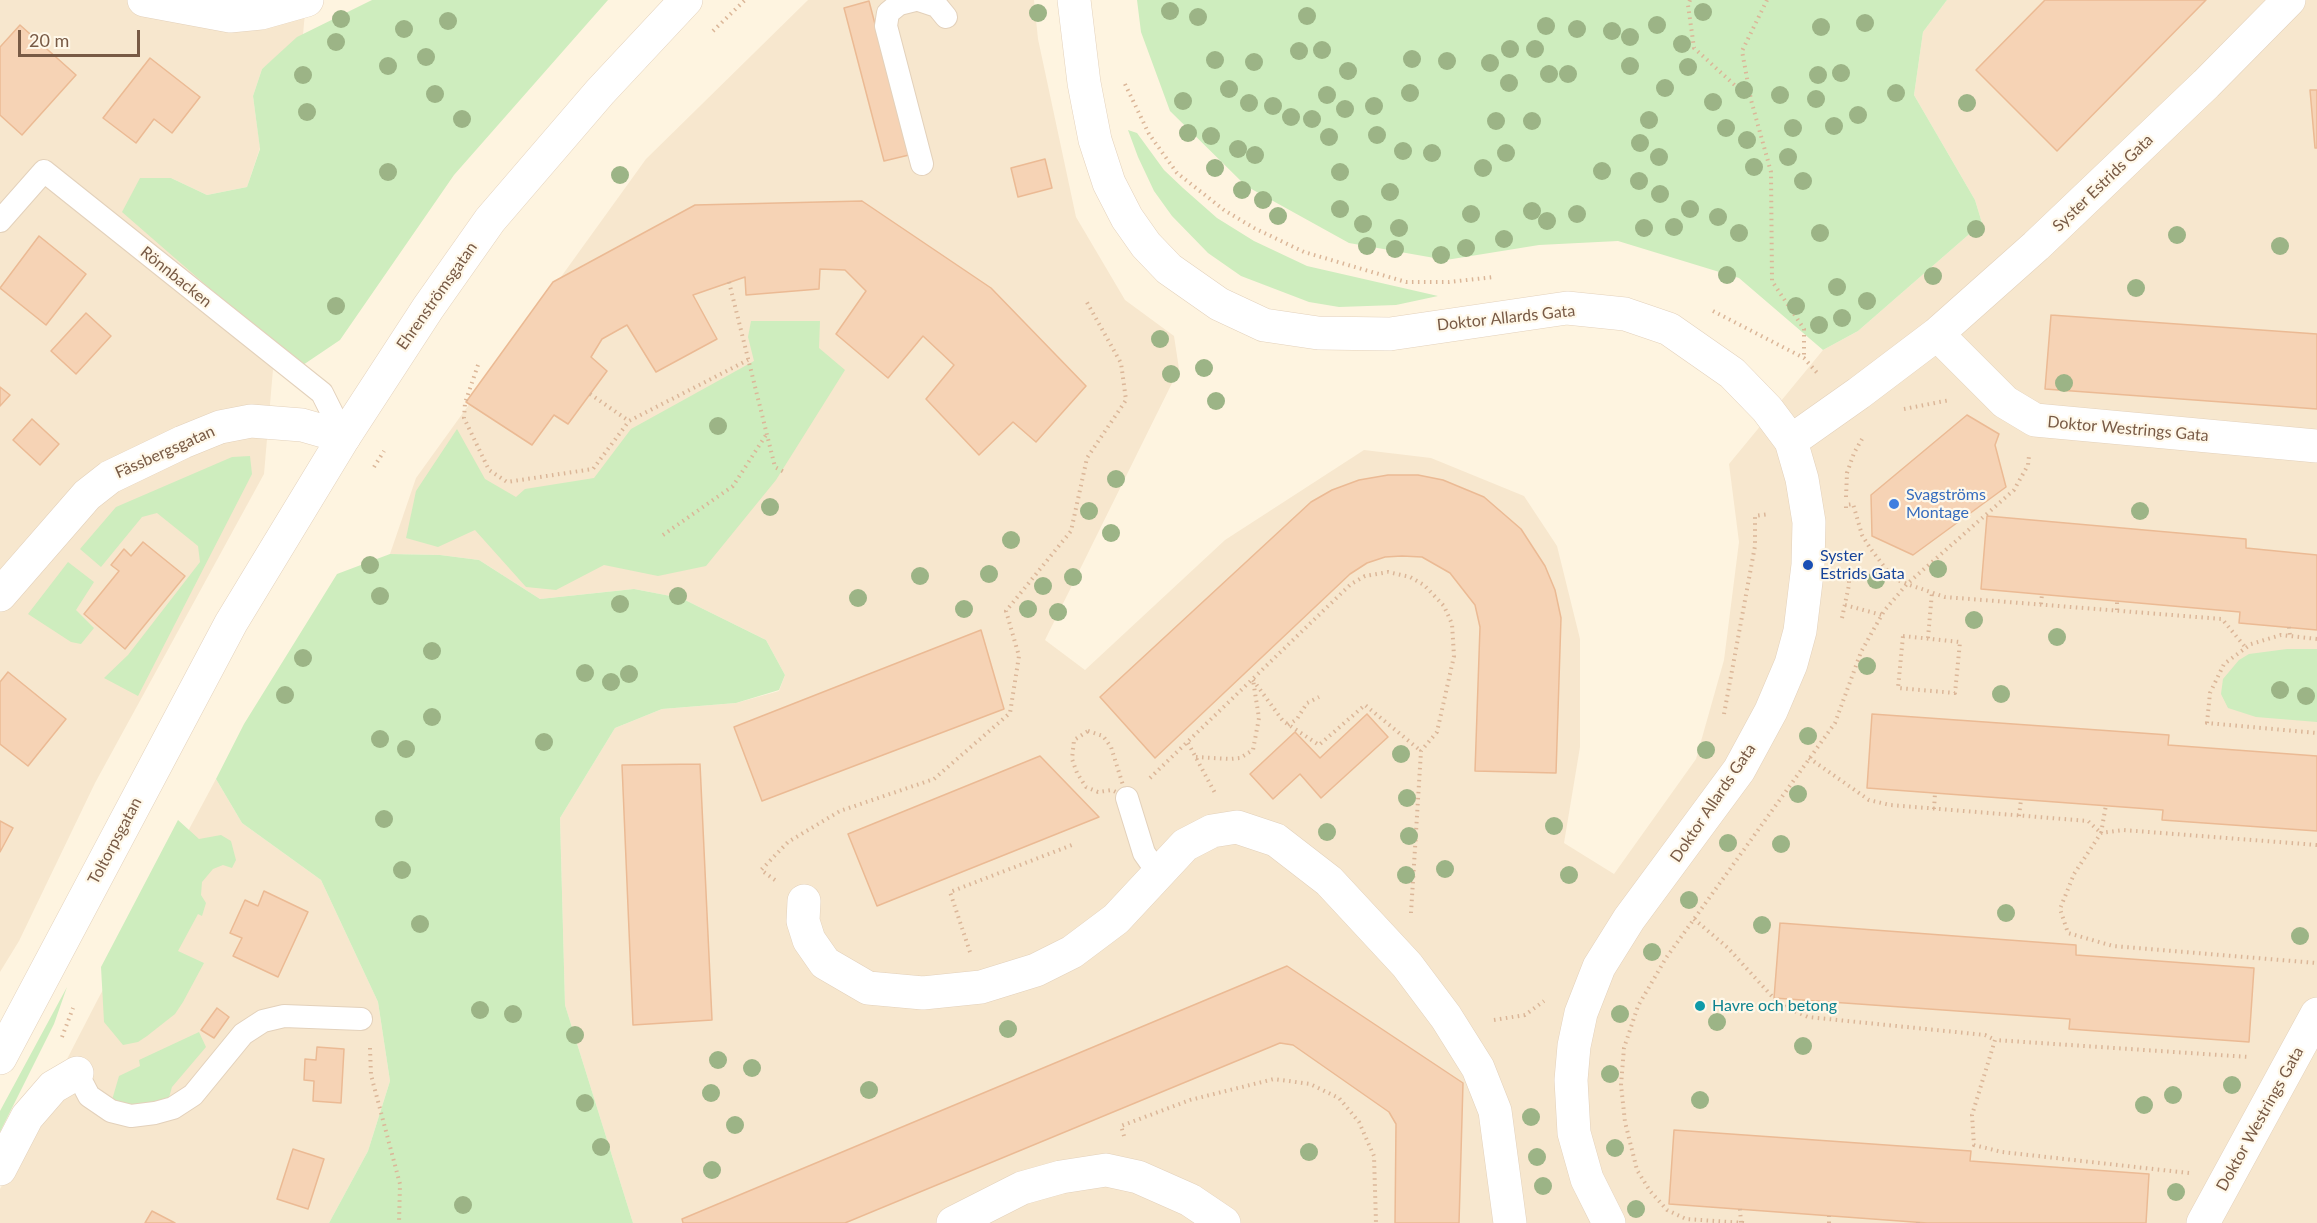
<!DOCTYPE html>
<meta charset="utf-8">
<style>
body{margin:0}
#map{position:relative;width:2317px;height:1223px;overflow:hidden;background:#fef4e0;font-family:Lato,sans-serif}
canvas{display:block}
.scale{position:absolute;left:18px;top:30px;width:122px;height:27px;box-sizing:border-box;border:3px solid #785a45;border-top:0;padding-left:8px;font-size:18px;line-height:21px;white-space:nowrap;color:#785a45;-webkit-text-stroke:4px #fff8e9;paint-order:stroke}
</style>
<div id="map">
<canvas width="2317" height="1223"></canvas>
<div class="scale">20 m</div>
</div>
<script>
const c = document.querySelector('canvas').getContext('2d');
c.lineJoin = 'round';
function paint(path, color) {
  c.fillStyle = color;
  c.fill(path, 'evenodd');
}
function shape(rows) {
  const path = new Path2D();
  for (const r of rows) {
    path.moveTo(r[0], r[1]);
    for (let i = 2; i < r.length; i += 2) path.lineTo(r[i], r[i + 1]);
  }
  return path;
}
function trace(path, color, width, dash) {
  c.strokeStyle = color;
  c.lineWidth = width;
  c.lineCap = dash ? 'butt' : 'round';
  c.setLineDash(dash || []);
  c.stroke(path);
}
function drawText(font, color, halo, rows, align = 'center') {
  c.font = font + ' Lato,sans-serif';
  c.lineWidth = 4.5;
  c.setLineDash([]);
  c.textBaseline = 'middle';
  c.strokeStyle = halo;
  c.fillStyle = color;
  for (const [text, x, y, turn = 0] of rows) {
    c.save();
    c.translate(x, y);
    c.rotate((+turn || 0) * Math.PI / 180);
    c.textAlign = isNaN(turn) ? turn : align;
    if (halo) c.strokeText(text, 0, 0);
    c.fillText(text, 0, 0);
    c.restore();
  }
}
const residential = shape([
 [0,0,306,0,303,35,262,69,253,96,260,148,247,187,207,195,171,178,275,346,264,474,95,783,19,941,0,972],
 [808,0,1034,0,1038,39,1076,217,1125,300,1174,336,1179,369,1045,640,1085,670,1225,540,1364,450,1431,458,1524,496,1557,546,1580,639,1580,747,1564,843,1614,874,1696,759,1724,660,1739,542,1729,464,1823,350,1858,331,1982,223,1975,200,1914,95,1923,32,1947,0,2317,0,2317,1223,633,1223,565,1005,560,818,615,728,662,709,736,703,779,691,785,675,766,640,681,598,634,589,540,599,479,560,440,555,390,554,416,478,646,159],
 [216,779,242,823,321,880,378,1002,390,1081,368,1151,329,1223,0,1223,0,1189,98,999]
]);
const green = shape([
 [372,0,608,0,454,175,340,340,300,367,122,212,140,178,171,178,207,195,247,187,260,149,253,96,262,69,297,37],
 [1137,0,1947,0,1923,32,1914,95,1975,200,1982,223,1858,331,1823,350,1739,278,1618,241,1539,245,1446,260,1349,243,1246,186,1170,111,1141,32],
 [1128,130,1137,133,1164,170,1183,188,1217,218,1254,241,1307,266,1438,296,1396,305,1339,307,1309,302,1241,276,1208,253,1172,216,1154,191,1138,157],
 [751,321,820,321,819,348,845,370,776,480,706,566,658,576,604,565,556,590,526,587,475,530,438,547,406,538,416,491,457,429,485,479,516,497,525,489,594,478,631,429,754,361,748,337],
 [250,456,252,474,138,696,104,678,128,655,200,562,198,546,157,513,142,517,101,567,80,549,116,507,232,457],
 [390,554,440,555,479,560,540,599,634,589,681,598,766,640,785,675,779,690,736,703,662,709,615,728,560,818,565,1005,633,1223,329,1223,368,1151,390,1081,378,1002,321,880,242,823,216,779,244,724,337,574],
 [68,562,94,582,76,610,94,628,81,644,71,642,28,614],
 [2287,649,2317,649,2317,722,2256,717,2228,708,2221,694,2223,679,2239,660,2249,654],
 [178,820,199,839,221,835,231,841,236,860,232,868,223,865,213,869,202,882,201,895,206,903,202,916,198,914,178,951,204,963,183,1002,175,1014,147,1036,138,1042,123,1045,104,1022,101,967],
 [67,987,54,1024,0,1132,0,1111],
 [199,1032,206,1047,172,1087,168,1101,141,1107,112,1100,119,1076,140,1066,139,1060]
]);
const building = shape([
 [2045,0,2206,0,2057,151,1976,70,2045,0],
 [869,1,909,155,884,161,844,8,869,1],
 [20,25,76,75,22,135,0,115,0,47,20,25],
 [150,58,200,97,172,133,154,119,136,143,103,118,150,58],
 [2310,90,2317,90,2317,148,2315,148,2310,90],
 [1045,159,1052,188,1018,197,1011,168,1045,159],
 [862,201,991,288,1086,386,1036,442,1013,422,979,455,926,399,954,365,923,336,888,378,836,334,866,291,845,270,820,269,819,289,746,295,745,277,693,295,717,339,656,372,627,325,602,339,591,357,607,371,568,424,554,415,532,445,466,402,553,282,695,205,862,201],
 [39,236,86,274,46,325,0,288,39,236],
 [86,313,111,336,76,374,51,351,86,313],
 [2051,315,2317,334,2317,409,2045,389,2051,315],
 [0,387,10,395,0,406,0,387],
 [1967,415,1999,434,1995,445,2006,487,1913,555,1872,536,1871,495,1967,415],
 [32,419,59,444,40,465,13,440,32,419],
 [1388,475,1418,475,1443,480,1484,497,1521,529,1545,566,1555,590,1561,618,1556,773,1475,771,1480,627,1475,605,1450,573,1422,557,1402,556,1385,557,1367,563,1350,574,1155,758,1100,697,1311,502,1332,490,1359,480,1388,475],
 [1987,516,2246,539,2246,548,2317,555,2317,630,2239,623,2240,612,1981,589,1987,516],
 [143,542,185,576,125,649,84,614,119,571,111,565,124,549,131,556,143,542],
 [981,630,1004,709,762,801,734,727,981,630],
 [8,672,66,719,28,766,0,744,0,682,8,672],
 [1367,714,1388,737,1321,798,1300,774,1273,799,1250,774,1295,732,1320,758,1367,714],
 [1872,714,2169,735,2168,745,2317,756,2317,831,2162,820,2163,810,1867,788,1872,714],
 [1040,756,1099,817,877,906,848,834,1040,756],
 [700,764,712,1020,633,1025,622,765,700,764],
 [0,821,13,828,0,852,0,821],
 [264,891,308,912,278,977,233,956,242,938,230,933,245,900,258,906,264,891],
 [1780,923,2076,945,2076,955,2254,968,2249,1042,2069,1029,2070,1019,1774,998,1780,923],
 [1287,966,1463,1083,1459,1223,1395,1223,1396,1124,1389,1112,1293,1045,1280,1043,845,1223,683,1223,682,1219,1287,966],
 [217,1008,229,1017,214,1038,201,1030,217,1008],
 [317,1047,344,1049,341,1103,313,1101,314,1081,304,1080,305,1059,316,1060,317,1047],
 [1674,1130,1971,1151,1970,1161,2149,1174,2146,1223,1927,1223,1669,1204,1674,1130],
 [293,1149,324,1159,308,1209,277,1199,293,1149],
 [152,1211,175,1223,145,1223,152,1211]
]);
const path = shape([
 [1690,0,1688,5,1694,48,1751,100],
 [1767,0,1742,51,1751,100,1771,172,1772,281,1804,329,1804,358],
 [713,31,745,0],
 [1125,84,1149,134,1177,173,1224,210,1254,228,1304,252,1406,282,1449,282,1494,277],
 [729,282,775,467,786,473],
 [1713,311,1804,358,1819,375],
 [478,365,465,403,464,418,489,470,507,482,593,469,629,421],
 [590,394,629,421,748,360],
 [1904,409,1950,400],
 [374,467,384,451],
 [1846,497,1847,473,1854,453,1862,439],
 [1846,508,1846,505,1853,504,1862,535,1870,548,1893,578,1907,584,1945,597,2222,619,2246,648],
 [663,535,733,486,766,435],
 [2041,604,2042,594],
 [1845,605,1882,615],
 [2117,610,2117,601],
 [1842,618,1849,585,1849,567],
 [2289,627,2290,636],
 [1903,636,1960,642,1955,693,1898,688,1903,636],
 [1928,638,1932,592],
 [2317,639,2281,635,2251,644,2224,664,2210,693,2207,723,2317,733],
 [1253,680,1283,721,1319,745,1365,705,1421,751],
 [1724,714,1755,546,1755,516,1769,514],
 [1288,725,1297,719,1307,703,1319,697],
 [1088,731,1103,736,1111,747,1127,798,1112,790,1098,792,1086,787,1077,773,1072,759,1074,740,1088,731],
 [1188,743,1215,793],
 [1196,757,1230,759,1240,758,1253,750,1259,718,1253,680],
 [1809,758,1869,800,1890,805,2088,821,2101,833],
 [1150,778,1351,584,1365,576,1388,572,1410,577,1424,585,1444,606,1452,624,1454,656,1437,732,1421,751,1411,913],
 [1934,809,1935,793],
 [2019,816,2021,800],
 [2101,833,2106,805],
 [2317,845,2123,830,2101,833,2074,874,2060,909,2068,933,2113,946,2317,963],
 [775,880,761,870,788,842,840,811,934,779,1010,713,1019,656,1006,611,1071,531,1087,458,1126,400,1121,363,1085,299],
 [1694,919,1728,948,1779,1004,1808,1017,1985,1035,1995,1040],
 [970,952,950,892,1072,845],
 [1494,1020,1525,1015,1544,1001],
 [62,1037,73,1008],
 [370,1048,371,1075,400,1184,399,1223],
 [1124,1136,1121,1126,1190,1100,1274,1079,1310,1084,1339,1098,1359,1122,1374,1156,1376,1223],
 [2189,1173,2002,1152,1974,1145,1972,1115,1995,1040,2249,1057],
 [1740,1209,1741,1223],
 [1744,1223,1686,1219,1667,1210,1650,1191,1637,1170,1625,1122,1621,1085,1624,1048,1638,1006,1666,958,1835,723,1861,652,1884,611,1907,584,2014,490,2028,465,2029,456],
 [1829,1223,1829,1216],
 [1918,1223,1918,1222]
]);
const service = shape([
 [915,0,899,4,888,13,886,26,922,164],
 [919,0,937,6,946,17],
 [0,221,44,171,322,393,344,437],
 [1127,798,1144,853,1158,873],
 [77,1073,89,1096,111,1111,131,1116,155,1113,173,1108,193,1095,243,1034,263,1021,284,1016,361,1019]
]);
const minor = shape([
 [144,0,230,16,261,13,307,0],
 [1937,334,2005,402,2035,420,2317,446],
 [1791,441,1859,393,1937,334,2036,246,2206,84,2289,0],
 [0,595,87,495,110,477,183,442,220,427,251,421,302,425,344,437],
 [804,901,803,921,809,940,825,963,868,988,923,993,981,987,1036,970,1072,952,1116,919,1185,845,1212,831,1237,827,1276,840,1329,881,1407,965,1446,1017,1478,1068,1495,1111,1510,1223],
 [0,1169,27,1117,53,1087,77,1073],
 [953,1223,1022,1188,1061,1177,1106,1170,1138,1177,1190,1200,1224,1223],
 [2203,1223,2317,1014]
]);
const tertiary = shape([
 [1074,0,1084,83,1095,140,1109,183,1127,218,1146,245,1169,269,1219,304,1264,325,1318,333,1390,334,1567,308,1625,314,1669,329,1732,373,1767,409,1791,441,1802,479,1809,522,1808,565,1800,631,1791,664,1771,711,1739,770,1629,919,1599,967,1581,1013,1574,1046,1571,1080,1574,1133,1587,1179,1609,1223],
 [0,1058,231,623,344,437,428,308,490,220,600,92,686,0]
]);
const trees = [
 [1170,11],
 [1703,12],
 [1038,13],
 [1307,16],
 [1198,17],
 [341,19],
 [448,21],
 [1865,23],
 [1657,25],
 [1546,26],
 [1821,27],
 [404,29],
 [1577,29],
 [1612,31],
 [1630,37],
 [336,42],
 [1682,44],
 [1510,49],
 [1535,49],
 [1322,50],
 [1299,51],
 [426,57],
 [1412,59],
 [1215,60],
 [1447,61],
 [1254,62],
 [1490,63],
 [388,66],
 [1630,66],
 [1688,67],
 [1348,71],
 [1841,73],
 [1549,74],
 [1568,74],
 [303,75],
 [1818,75],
 [1509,83],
 [1665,88],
 [1229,89],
 [1744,90],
 [1410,93],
 [1896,93],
 [435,94],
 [1327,95],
 [1780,95],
 [1816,99],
 [1183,101],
 [1713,102],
 [1249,103],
 [1967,103],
 [1273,106],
 [1374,106],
 [1345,109],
 [307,112],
 [1858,115],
 [1291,117],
 [462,119],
 [1312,119],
 [1649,120],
 [1496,121],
 [1532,121],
 [1834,126],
 [1726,128],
 [1793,128],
 [1188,133],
 [1377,135],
 [1211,136],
 [1329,137],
 [1747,140],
 [1640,143],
 [1238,149],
 [1403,151],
 [1432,153],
 [1506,153],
 [1255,155],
 [1659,157],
 [1788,157],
 [1754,167],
 [1215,168],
 [1483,168],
 [1602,171],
 [388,172],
 [1340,172],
 [620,175],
 [1639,181],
 [1803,181],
 [1242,190],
 [1390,192],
 [1660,194],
 [1263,200],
 [1340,209],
 [1690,209],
 [1532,211],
 [1471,214],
 [1577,214],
 [1278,216],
 [1718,217],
 [1547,221],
 [1363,224],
 [1674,227],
 [1399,228],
 [1644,228],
 [1976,229],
 [1739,233],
 [1820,233],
 [2177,235],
 [1504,239],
 [1367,246],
 [2280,246],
 [1466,248],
 [1395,249],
 [1441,255],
 [1727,275],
 [1933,276],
 [1837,287],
 [2136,288],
 [1867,301],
 [336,306],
 [1796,306],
 [1842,318],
 [1819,325],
 [1160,339],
 [1204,368],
 [1171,374],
 [2064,383],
 [1216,401],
 [718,426],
 [1116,479],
 [770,507],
 [1089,511],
 [2140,511],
 [1111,533],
 [1011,540],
 [370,565],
 [1938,569],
 [989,574],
 [920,576],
 [1073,577],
 [1876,580],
 [1043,586],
 [380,596],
 [678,596],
 [858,598],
 [620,604],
 [964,609],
 [1028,609],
 [1058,612],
 [1974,620],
 [2057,637],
 [432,651],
 [303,658],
 [1867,666],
 [585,673],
 [629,674],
 [611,682],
 [2280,690],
 [2001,694],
 [285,695],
 [2306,696],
 [432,717],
 [1808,736],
 [380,739],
 [544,742],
 [406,749],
 [1706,750],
 [1401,754],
 [1798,794],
 [1407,798],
 [384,819],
 [1554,826],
 [1327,832],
 [1409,836],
 [1728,843],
 [1781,844],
 [1445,869],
 [402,870],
 [1406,875],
 [1569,875],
 [1689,900],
 [2006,913],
 [420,924],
 [1762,925],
 [2300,936],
 [1652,952],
 [480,1010],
 [513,1014],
 [1620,1014],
 [1717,1022],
 [1008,1029],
 [575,1035],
 [1803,1046],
 [718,1060],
 [752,1068],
 [1610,1074],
 [2232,1085],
 [869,1090],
 [711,1093],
 [2173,1095],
 [1700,1100],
 [585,1103],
 [2144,1105],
 [1531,1117],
 [735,1125],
 [601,1147],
 [1615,1148],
 [1309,1152],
 [1537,1157],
 [712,1170],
 [1543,1186],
 [2176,1192],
 [463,1205],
 [1636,1209]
];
const markers = [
 [1894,504,6,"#3f7fe0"],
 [1808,565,6,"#1a4fb4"],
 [1700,1006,6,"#0f9aa8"]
];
const streetNames = [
 ["Syster Estrids Gata",2103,183,-44],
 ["Rönnbacken",176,277,39],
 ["Ehrenströmsgatan",437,296,-55],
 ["Doktor Allards Gata",1506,318,-6],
 ["Doktor Westrings Gata",2128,429,5],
 ["Fässbergsgatan",165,452,-24],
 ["Doktor Allards Gata",1713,803,-56],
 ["Toltorpsgatan",115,841,-62],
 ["Doktor Westrings Gata",2260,1119,-61]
];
const shopNames = [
 ["Svagströms",1906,495],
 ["Montage",1906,513]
];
const transitNames = [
 ["Syster",1820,556],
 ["Estrids Gata",1820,574]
];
const cultureNames = [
 ["Havre och betong",1712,1006]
];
paint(residential, '#f7e7ce');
paint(green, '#ceedbe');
paint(building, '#f6d3b5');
trace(building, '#ebba94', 1.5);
trace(service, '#e3d1bb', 24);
trace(minor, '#e3d1bb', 34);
trace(tertiary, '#e3d1bb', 34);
trace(path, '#dbb698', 4, [1.5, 4.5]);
trace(service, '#fff', 22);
trace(minor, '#fff', 33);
trace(tertiary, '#fff', 33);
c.fillStyle = '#9cb486';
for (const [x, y] of trees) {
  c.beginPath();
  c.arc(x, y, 9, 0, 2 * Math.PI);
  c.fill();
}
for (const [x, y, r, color] of markers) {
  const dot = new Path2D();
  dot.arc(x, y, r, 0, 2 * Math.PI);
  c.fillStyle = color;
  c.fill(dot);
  trace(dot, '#fff8e9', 2);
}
drawText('16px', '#785a45', '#fff8e9', streetNames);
drawText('16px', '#366cbe', '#fff8e9', shopNames, 'left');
drawText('16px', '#164399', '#fff8e9', transitNames, 'left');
drawText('16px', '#0d838f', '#fff8e9', cultureNames, 'left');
</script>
